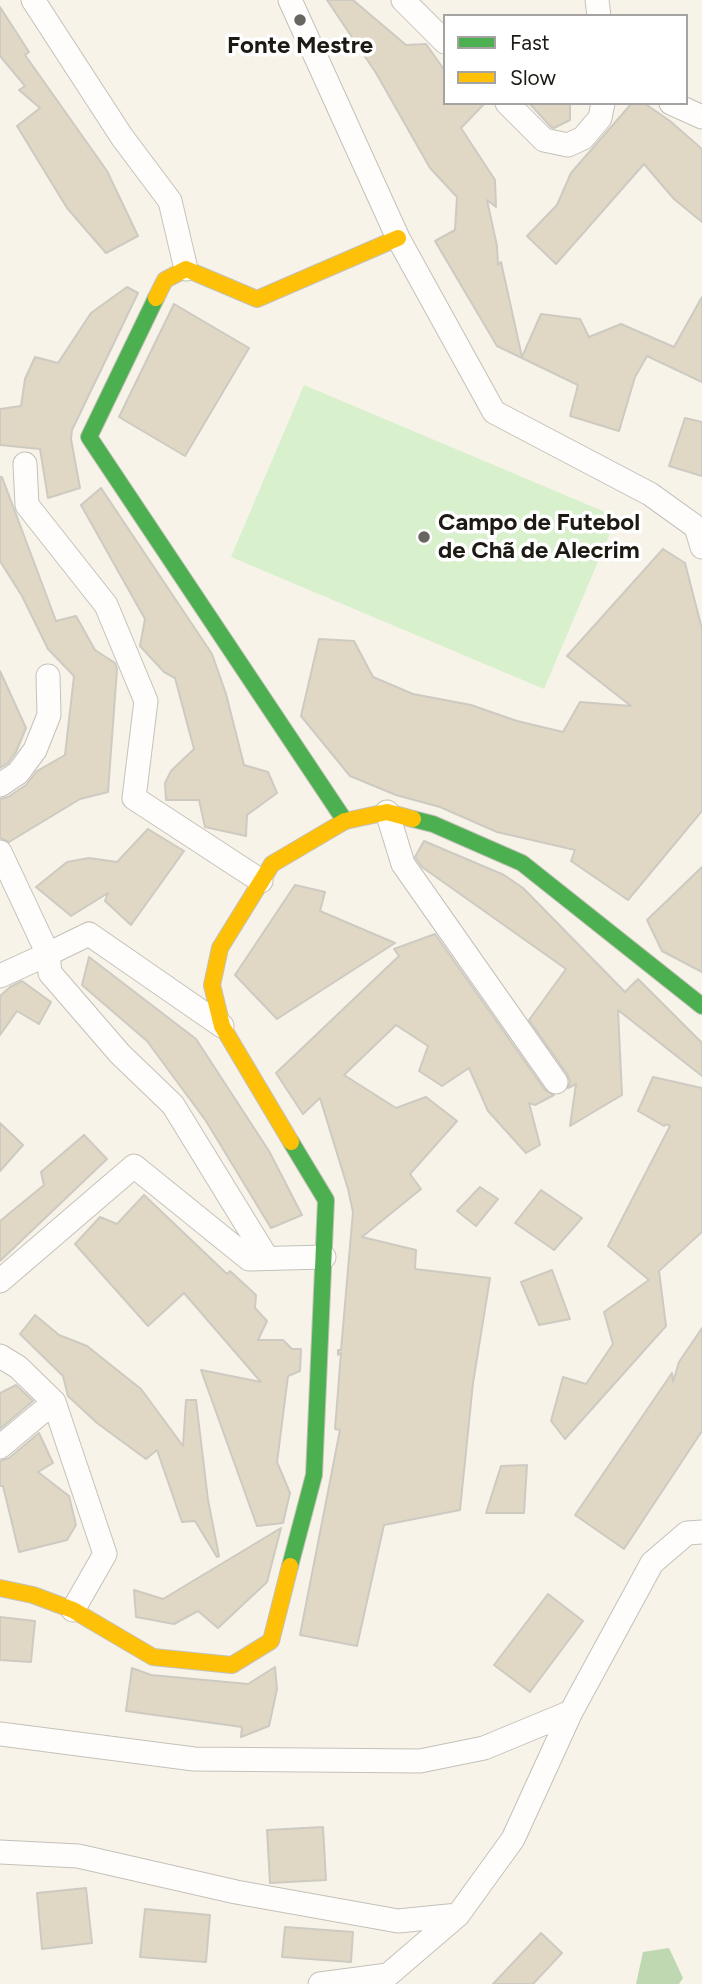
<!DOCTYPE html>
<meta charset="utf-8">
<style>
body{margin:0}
#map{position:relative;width:702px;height:1984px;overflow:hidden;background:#f7f3e9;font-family:Figtree,sans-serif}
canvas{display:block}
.legend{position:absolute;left:443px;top:14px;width:245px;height:91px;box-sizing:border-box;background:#fff;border:2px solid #a5a3a1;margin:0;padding:9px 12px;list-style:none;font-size:21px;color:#1d1a14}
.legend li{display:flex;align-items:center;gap:14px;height:35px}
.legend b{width:35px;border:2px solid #a5a3a1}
</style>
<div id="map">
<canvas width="702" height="1984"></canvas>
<ul class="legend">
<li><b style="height:9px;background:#4caf50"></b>Fast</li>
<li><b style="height:9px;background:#ffc107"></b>Slow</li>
</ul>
</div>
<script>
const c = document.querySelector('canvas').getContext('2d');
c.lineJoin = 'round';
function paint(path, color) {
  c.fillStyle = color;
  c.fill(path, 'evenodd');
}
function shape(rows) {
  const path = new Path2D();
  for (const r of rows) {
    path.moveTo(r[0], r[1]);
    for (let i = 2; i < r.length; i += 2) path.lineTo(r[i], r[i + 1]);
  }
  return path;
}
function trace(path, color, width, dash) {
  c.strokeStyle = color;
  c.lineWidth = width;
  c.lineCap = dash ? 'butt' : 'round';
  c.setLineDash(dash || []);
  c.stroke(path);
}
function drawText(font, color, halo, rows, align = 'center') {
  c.font = font + ' Figtree,sans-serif';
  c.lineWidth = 7;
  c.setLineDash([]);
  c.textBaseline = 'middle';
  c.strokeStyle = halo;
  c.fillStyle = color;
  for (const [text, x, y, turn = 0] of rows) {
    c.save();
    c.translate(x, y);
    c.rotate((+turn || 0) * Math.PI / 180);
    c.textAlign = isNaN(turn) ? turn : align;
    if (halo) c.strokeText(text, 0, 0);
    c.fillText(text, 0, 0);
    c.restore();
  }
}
const green = shape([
 [304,385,617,517,544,689,231,557]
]);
const forest = shape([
 [669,1948,683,1978,679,1984,636,1984,643,1952]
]);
const building = shape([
 [327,0,353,0,406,45,426,44,445,71,445,103,485,103,461,128,495,180,496,207,487,200,497,246,498,265,501,262,522,357,541,314,580,319,589,337,621,324,674,347,702,297,702,382,647,356,635,377,619,431,570,416,578,385,497,346,435,241,455,230,457,197,430,168,376,73,327,0],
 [0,7,29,52,25,55,107,171,138,236,106,253,67,208,17,126,40,108,19,90,25,86,0,56,0,7],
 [529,103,570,103,570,120,554,128,551,127,529,103],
 [632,103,644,103,670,121,702,149,702,222,674,199,644,164,556,264,527,236,557,205,571,173,632,103],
 [127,287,138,293,72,430,71,439,80,488,48,498,40,449,0,445,0,409,21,406,25,379,35,357,58,363,91,313,127,287],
 [174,304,249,348,185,456,119,417,174,304],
 [685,418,702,422,702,476,669,466,685,418],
 [0,477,2,477,56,621,76,616,95,650,115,663,117,669,108,792,80,799,9,842,0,838,0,799,8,797,26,785,37,771,65,755,74,676,48,649,22,596,0,561,0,477],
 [101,488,212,654,226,694,244,765,268,772,277,793,247,815,246,836,205,827,199,800,166,800,165,783,171,771,194,749,175,678,164,672,140,646,145,619,81,505,101,488],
 [663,549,685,563,702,629,702,811,628,900,571,861,575,850,497,832,440,807,396,795,350,776,301,716,319,639,354,641,373,677,413,694,471,705,517,721,563,732,580,702,631,706,567,656,663,549],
 [0,671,26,728,16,752,8,763,0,768,0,671],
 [148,829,184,851,131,925,105,901,108,893,71,916,36,887,67,862,89,858,117,862,148,829],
 [424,841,504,875,523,888,625,992,638,979,702,1043,702,1076,618,1010,622,1095,570,1126,576,1084,568,1088,570,1081,567,1074,529,1020,566,969,422,867,415,857,424,841],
 [702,867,702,972,662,951,647,920,702,867],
 [295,885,325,892,320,911,395,943,277,1019,235,975,295,885],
 [435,934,545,1090,554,1095,535,1105,529,1103,540,1145,526,1153,488,1111,469,1068,442,1086,419,1071,428,1046,396,1025,344,1075,396,1108,426,1097,457,1121,410,1174,421,1189,362,1237,416,1250,415,1269,490,1278,473,1383,460,1510,384,1525,357,1646,300,1635,340,1430,335,1429,341,1353,338,1355,338,1350,341,1350,353,1212,348,1189,320,1098,303,1114,276,1073,399,956,394,949,435,934],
 [89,957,196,1039,269,1151,302,1215,271,1228,206,1121,147,1041,82,985,89,957],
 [22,981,51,1002,39,1024,17,1011,0,1035,0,996,10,987,22,981],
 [653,1077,702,1088,702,1232,659,1271,666,1326,565,1439,551,1421,563,1377,586,1384,613,1344,604,1312,649,1280,608,1246,670,1126,666,1124,664,1126,638,1111,653,1077],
 [0,1123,23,1145,0,1171,0,1123],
 [84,1135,107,1159,0,1261,0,1221,44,1185,41,1172,84,1135],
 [480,1187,498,1199,476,1226,457,1211,480,1187],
 [541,1190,582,1218,554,1250,515,1223,541,1190],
 [144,1195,227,1274,230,1271,256,1295,255,1308,267,1321,258,1340,283,1340,292,1349,301,1349,300,1371,288,1376,277,1462,290,1493,283,1523,257,1526,201,1370,261,1382,184,1293,148,1326,75,1244,100,1217,117,1224,144,1195],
 [552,1270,570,1319,539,1325,521,1282,552,1270],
 [35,1315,59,1335,87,1346,141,1389,183,1446,186,1400,196,1400,208,1500,219,1556,217,1557,195,1521,182,1522,157,1450,146,1459,97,1423,68,1396,63,1376,20,1334,35,1315],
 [702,1328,702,1431,624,1549,575,1515,672,1373,673,1382,679,1362,702,1328],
 [16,1385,33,1401,0,1429,0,1393,16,1385],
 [39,1433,53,1463,38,1472,69,1496,76,1525,67,1540,19,1552,3,1486,0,1486,0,1461,9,1458,39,1433],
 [527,1465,524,1513,486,1513,501,1466,527,1465],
 [281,1528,267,1582,218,1628,198,1611,174,1624,136,1617,134,1590,163,1599,281,1528],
 [548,1594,583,1621,530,1692,494,1665,548,1594],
 [0,1617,35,1621,31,1662,0,1660,0,1617],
 [275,1667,277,1689,269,1726,241,1737,242,1727,126,1711,132,1668,151,1675,248,1684,275,1667],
 [323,1827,326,1880,270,1883,267,1830,323,1827],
 [86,1888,92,1943,42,1949,37,1893,86,1888],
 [145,1909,210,1915,206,1962,140,1957,145,1909],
 [285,1927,353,1932,351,1962,282,1957,285,1927],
 [541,1933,562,1953,533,1984,493,1984,541,1933]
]);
const street = shape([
 [33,0,122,137,170,201,186,269],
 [290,0,398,238,494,412,650,494,696,527,702,547],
 [403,0,445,42],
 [597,0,599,16],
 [507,103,544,140,568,145,583,138,600,118,603,103],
 [671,103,702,117],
 [25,464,27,505,106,605,146,701,134,798,261,881],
 [0,785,18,773,35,750,49,715,48,676],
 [387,812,403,864,556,1082],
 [0,852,48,954,89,934,222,1026],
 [0,976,48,954,50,973,120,1054,173,1105,267,1258],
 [0,1281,134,1166,249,1259,324,1257],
 [0,1356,18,1367,54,1402,105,1554,73,1610],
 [0,1447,54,1402],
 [0,1734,194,1759,420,1761,484,1748,571,1712,652,1563,687,1533,702,1532],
 [0,1852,78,1856,236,1892,398,1921,458,1915,513,1839,571,1712],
 [320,1984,388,1975,458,1915]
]);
const fast = shape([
 [156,298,89,437,345,821],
 [413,819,433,824,522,863,702,1006],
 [290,1566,314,1475,326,1200,291,1142]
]);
const slow = shape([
 [156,298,165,280,186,269,257,299,398,238],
 [291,1142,222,1026,212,985,220,948,272,864,345,821,387,812,413,819],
 [0,1588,33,1595,73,1610,153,1657,232,1665,271,1641,290,1566]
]);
const markers = [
 [300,20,7,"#69665f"],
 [424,537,7,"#69665f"]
];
const poiNames = [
 ["Fonte Mestre",300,46],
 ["Campo de Futebol",438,523,"left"],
 ["de Chã de Alecrim",438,551,"left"]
];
paint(green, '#d9f0cc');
paint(forest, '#bfd8b2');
paint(building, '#e0d8c5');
trace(building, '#cdcac2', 2);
trace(street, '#c4c1b9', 25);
trace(fast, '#c4c1b9', 18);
trace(slow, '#c4c1b9', 18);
trace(street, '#fefdfc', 23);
trace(fast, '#4caf50', 16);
trace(slow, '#ffc107', 16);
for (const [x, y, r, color] of markers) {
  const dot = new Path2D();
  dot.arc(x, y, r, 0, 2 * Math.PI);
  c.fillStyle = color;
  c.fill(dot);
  trace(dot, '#fff', 2.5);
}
drawText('bold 24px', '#1d1a14', '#fff', poiNames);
</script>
